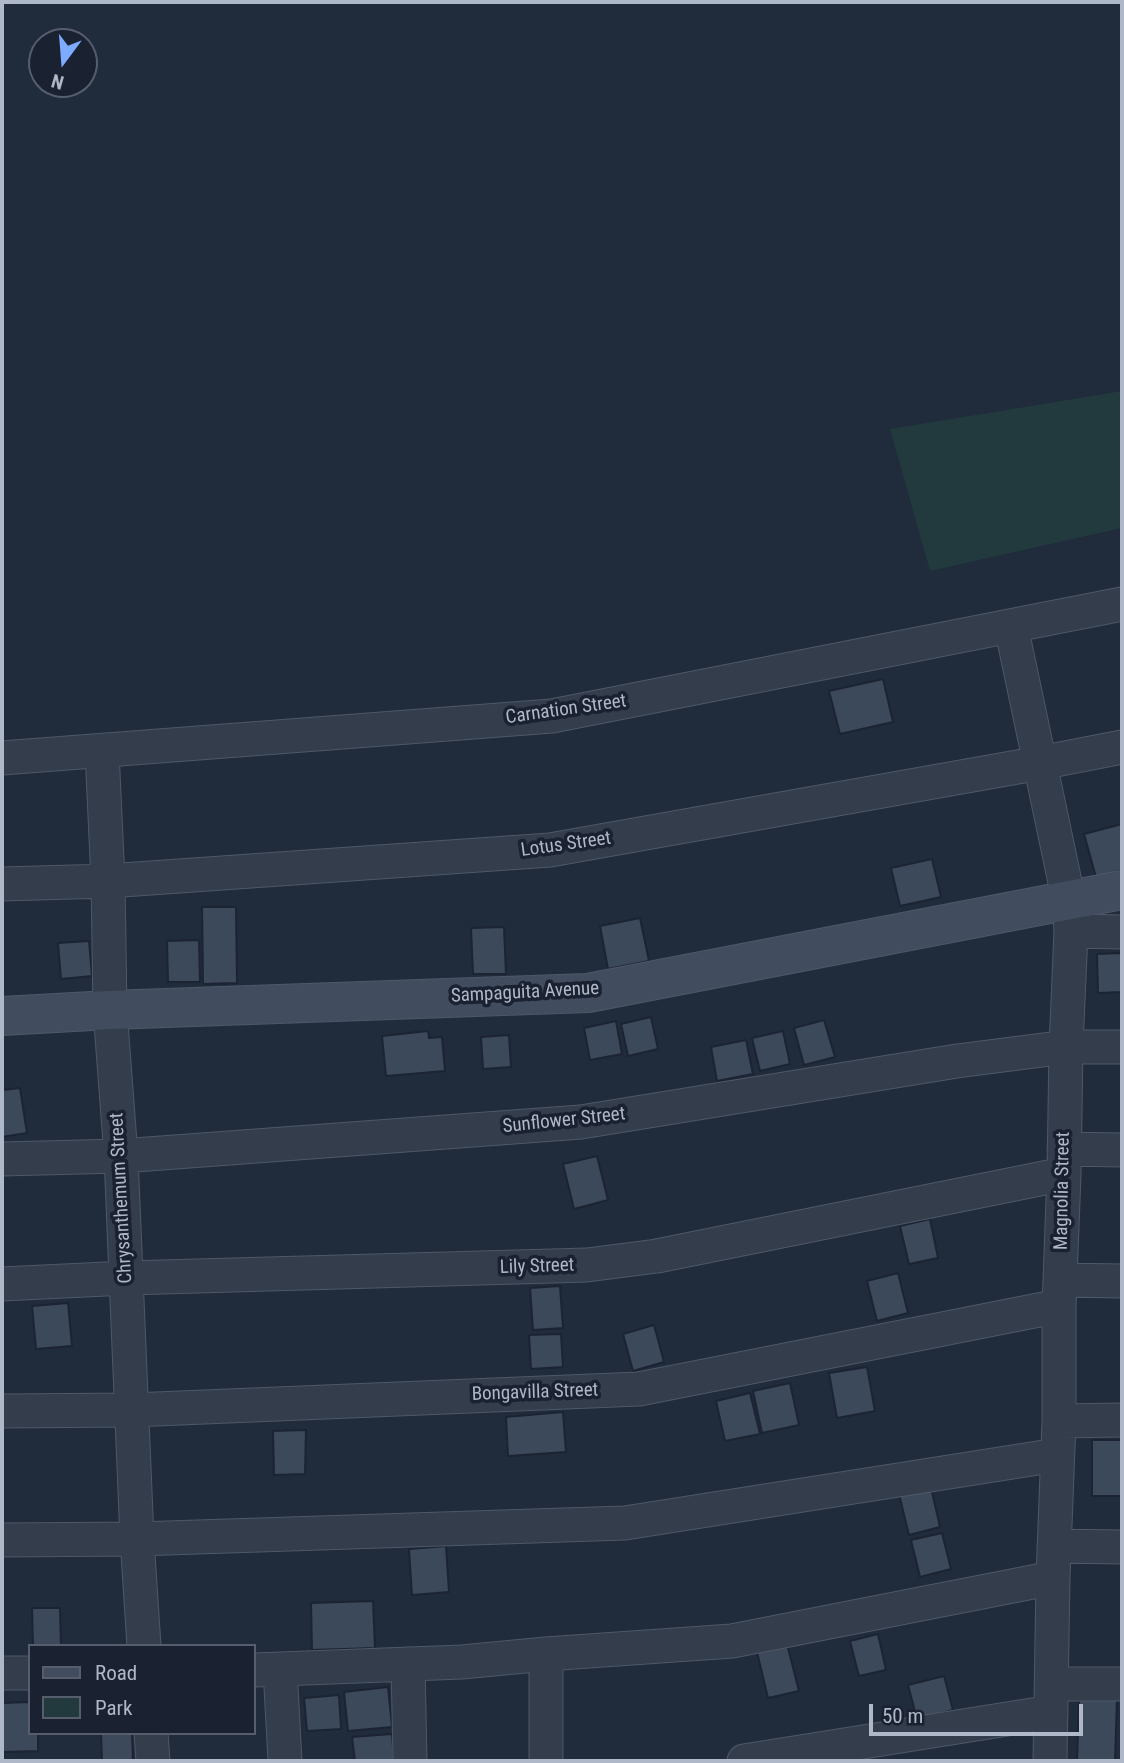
<!DOCTYPE html>
<html>
<head>
<meta charset="utf-8">
<style>
  body { margin:0 }
  #map { position:relative; width:1124px; height:1763px; overflow:hidden; background:#202b3c; font-family:"Roboto Condensed",sans-serif }
  canvas { display:block }
  .frame { position:absolute; inset:0; border:4px solid #afb8c8; pointer-events:none }
  .legend { position:absolute; left:28px; top:1644px; width:228px; height:91px; box-sizing:border-box; background:#1a2231; border:2px solid #565e6d; margin:0; padding:9px 12px; list-style:none; font-size:21px; color:#afb8c8 }
  .legend li { display:flex; align-items:center; gap:14px; height:35px }
  .legend b { width:35px; border:2px solid #565e6d }
  .north { position:absolute; left:28px; top:28px; width:70px; height:70px; box-sizing:border-box; background:#1a2231; border:2px solid #565e6d; border-radius:50%; rotate:196deg; font-size:19px; font-weight:700; line-height:28px; text-align:center; color:#afb8c8 }
  .north::after { content:''; display:block; margin:auto; width:24px; height:32px; background:#7dabff; clip-path:polygon(50% 0,100% 100%,50% 72%,0 100%) }
  .scale { position:absolute; left:869px; top:1704px; width:214px; height:32px; box-sizing:border-box; border:4px solid #afb8c8; border-top:0; padding-left:9px; font-size:21px; line-height:24px; white-space:nowrap; color:#afb8c8; -webkit-text-stroke:5px #1a2231; paint-order:stroke }
</style>
</head>
<body>
<div id="map">
<canvas width="1124" height="1763"></canvas>
<div class="frame"></div>
<ul class="legend">
<li><b style="height:9px;background:#424c5f"></b>Road</li>
<li><b style="height:19px;background:#22393d"></b>Park</li>
</ul>
<div class="north">N</div>
<div class="scale">50 m</div>
</div>
<script>
const context = document.querySelector('canvas').getContext('2d');
context.lineJoin = 'round';
function paint(path, color) {
  context.fillStyle = color;
  context.fill(path, 'evenodd');
}
function toPath(rows) {
  const path = new Path2D();
  for (const r of rows) {
    path.moveTo(r[0], r[1]);
    for (let i = 2; i < r.length; i += 2) path.lineTo(r[i], r[i + 1]);
  }
  return path;
}
function stroke(path, color, width, dash) {
  context.strokeStyle = color;
  context.lineWidth = width;
  context.lineCap = dash ? 'butt' : 'round';
  context.setLineDash(dash || []);
  context.stroke(path);
}
function write(font, color, halo, rows, align = 'center') {
  context.font = font + ' "Roboto Condensed",sans-serif';
  context.lineWidth = 7;
  context.setLineDash([]);
  context.textBaseline = 'middle';
  context.strokeStyle = halo;
  context.fillStyle = color;
  for (const [text, x, y, turn = 0] of rows) {
    context.save();
    context.translate(x, y);
    context.rotate((+turn || 0) * Math.PI / 180);
    context.textAlign = isNaN(turn) ? turn : align;
    if (halo) context.strokeText(text, 0, 0);
    context.fillText(text, 0, 0);
    context.restore();
  }
}
const green = toPath([
  [1122,391,1122,528,930,571,890,429]
]);
const building = toPath([
  [883,679,893,722,840,734,829,691,883,679],
  [1122,824,1122,870,1096,877,1084,834,1122,824],
  [932,859,941,897,900,906,891,868,932,859],
  [202,907,236,907,237,983,203,984,202,907],
  [640,918,649,961,608,969,600,926,640,918],
  [504,927,506,974,473,974,471,928,504,927],
  [199,940,200,982,168,982,167,941,199,940],
  [89,941,92,976,61,979,58,943,89,941],
  [1122,953,1122,992,1098,993,1097,954,1122,953],
  [651,1017,658,1049,628,1056,621,1024,651,1017],
  [824,1020,835,1057,804,1065,794,1028,824,1020],
  [616,1021,622,1054,590,1060,584,1028,616,1021],
  [428,1031,429,1038,442,1037,445,1071,386,1076,382,1036,428,1031],
  [783,1031,790,1064,760,1071,752,1038,783,1031],
  [509,1035,511,1067,483,1069,481,1037,509,1035],
  [746,1040,753,1074,717,1081,711,1047,746,1040],
  [20,1088,27,1133,2,1137,2,1090,20,1088],
  [597,1156,608,1200,574,1209,563,1164,597,1156],
  [930,1219,938,1258,909,1264,900,1226,930,1219],
  [898,1273,908,1313,877,1321,867,1281,898,1273],
  [560,1286,563,1328,533,1330,530,1288,560,1286],
  [68,1303,72,1346,36,1349,32,1306,68,1303],
  [654,1325,664,1362,633,1371,623,1334,654,1325],
  [561,1334,563,1367,531,1369,529,1335,561,1334],
  [867,1367,875,1411,837,1418,829,1373,867,1367],
  [790,1383,799,1425,762,1433,753,1391,790,1383],
  [750,1393,760,1434,725,1441,716,1401,750,1393],
  [563,1412,566,1452,508,1456,506,1417,563,1412],
  [306,1430,305,1474,274,1475,273,1431,306,1430],
  [1092,1440,1122,1440,1122,1496,1092,1496,1092,1440],
  [930,1483,940,1527,909,1535,898,1490,930,1483],
  [942,1533,951,1569,920,1577,911,1540,942,1533],
  [446,1546,449,1592,412,1595,409,1549,446,1546],
  [373,1601,375,1648,312,1650,311,1603,373,1601],
  [32,1608,60,1608,61,1646,33,1646,32,1608],
  [878,1634,886,1670,859,1676,850,1641,878,1634],
  [787,1644,799,1691,768,1698,757,1652,787,1644],
  [944,1676,953,1710,917,1719,908,1685,944,1676],
  [388,1687,392,1727,348,1731,344,1692,388,1687],
  [339,1695,341,1729,307,1731,304,1698,339,1695],
  [1079,1697,1117,1698,1115,1761,1077,1761,1079,1697],
  [30,1702,30,1733,38,1733,38,1751,2,1752,2,1703,30,1702],
  [101,1733,132,1733,133,1761,102,1761,101,1733],
  [392,1734,394,1761,355,1761,352,1737,392,1734]
]);
const minor = toPath([
  [1011,626,1069,901,1071,931,1066,1047,1064,1174,1059,1306,1059,1421,1053,1578,1050,1761],
  [102,751,108,881,110,1010,121,1156,137,1539,144,1646],
  [2,758,552,716,1122,604],
  [2,884,108,881,550,850,1040,763,1122,747],
  [1071,931,1122,932],
  [1064,1149,1122,1150],
  [2,1159,121,1156,581,1122,957,1061,1066,1047,1122,1047],
  [1061,1280,1122,1281],
  [2,1284,127,1278,587,1265,657,1256,1064,1174],
  [2,1411,132,1410,639,1389,1059,1306],
  [1059,1421,1122,1420],
  [2,1540,137,1539,625,1523,1057,1455],
  [1054,1546,1122,1547],
  [546,1654,546,1761],
  [408,1664,410,1761],
  [280,1669,285,1761],
  [254,1670,462,1662,546,1654,732,1641,1053,1578],
  [2,1673,30,1673],
  [1052,1684,1122,1684],
  [151,1733,153,1761],
  [744,1761,1051,1712]
]);
const secondary = toPath([
  [2,1016,110,1010,588,993,1122,890]
]);
const streetNames = [
  ["Carnation Street",566,710,-8],
  ["Lotus Street",566,845,-8],
  ["Sampaguita Avenue",525,993,-3],
  ["Sunflower Street",564,1121,-6],
  ["Magnolia Street",1063,1191,-89],
  ["Chrysanthemum Street",122,1198,-93],
  ["Lily Street",537,1267,-2],
  ["Bongavilla Street",535,1393,-2]
];
paint(green, '#22393d');
paint(building, '#3c495b');
stroke(building, '#1c2433', 2);
stroke(minor, '#4f5867', 35);
stroke(secondary, '#4f5867', 40);
stroke(minor, '#343d4c', 33);
stroke(secondary, '#424c5f', 38);
write('19px', '#afb8c8', '#1a2231', streetNames);
</script>
</body>
</html>
